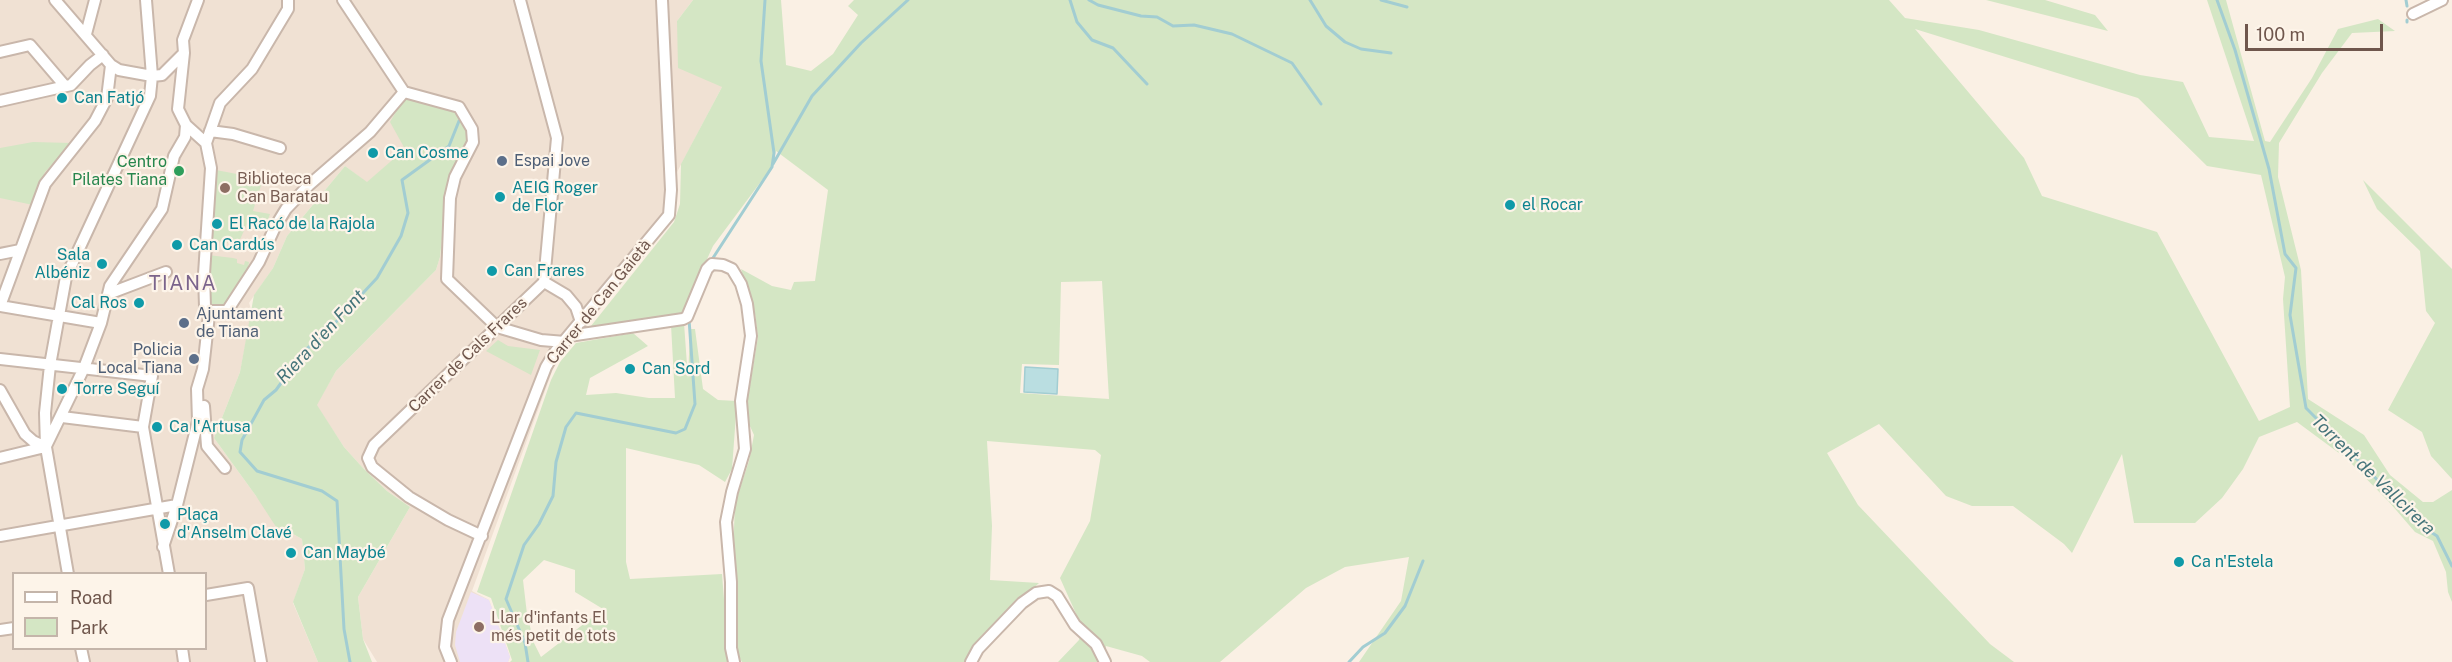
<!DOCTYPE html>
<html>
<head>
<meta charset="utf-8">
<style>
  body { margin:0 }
  #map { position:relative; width:2452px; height:662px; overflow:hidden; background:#faf0e4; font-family:"Public Sans",sans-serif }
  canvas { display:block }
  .legend { position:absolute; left:12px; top:572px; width:195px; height:78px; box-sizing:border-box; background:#fdf4e9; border:2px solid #c4b5aa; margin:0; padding:8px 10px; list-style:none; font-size:18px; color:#6f564c }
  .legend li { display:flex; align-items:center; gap:12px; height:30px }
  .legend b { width:30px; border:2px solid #c4b5aa }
  .scale { position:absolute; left:2245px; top:24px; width:138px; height:27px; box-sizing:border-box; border:3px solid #6f564c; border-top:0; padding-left:8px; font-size:18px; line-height:21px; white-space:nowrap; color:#6f564c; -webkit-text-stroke:4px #fdf4e9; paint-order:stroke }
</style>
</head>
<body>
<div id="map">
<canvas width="2452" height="662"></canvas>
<ul class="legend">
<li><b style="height:8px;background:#fff"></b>Road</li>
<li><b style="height:16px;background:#d4e6c4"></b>Park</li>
</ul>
<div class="scale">100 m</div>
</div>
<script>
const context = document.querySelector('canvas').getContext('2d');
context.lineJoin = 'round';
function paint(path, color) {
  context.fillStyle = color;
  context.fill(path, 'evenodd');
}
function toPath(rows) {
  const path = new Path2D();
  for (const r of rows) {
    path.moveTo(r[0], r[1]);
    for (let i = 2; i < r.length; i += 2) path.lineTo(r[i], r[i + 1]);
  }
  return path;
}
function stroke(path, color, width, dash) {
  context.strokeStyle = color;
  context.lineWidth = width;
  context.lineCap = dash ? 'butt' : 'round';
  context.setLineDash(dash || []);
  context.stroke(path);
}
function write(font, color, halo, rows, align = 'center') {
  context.font = font + ' "Public Sans",sans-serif';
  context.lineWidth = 4.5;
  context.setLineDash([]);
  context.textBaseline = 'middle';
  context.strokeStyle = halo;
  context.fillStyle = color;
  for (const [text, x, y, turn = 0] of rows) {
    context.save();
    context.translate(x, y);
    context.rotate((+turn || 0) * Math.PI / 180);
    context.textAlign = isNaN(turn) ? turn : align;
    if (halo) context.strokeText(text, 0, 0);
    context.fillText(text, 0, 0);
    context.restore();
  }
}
const residential = toPath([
  [0,0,693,0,677,21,722,87,676,174,672,212,669,221,557,358,472,591,489,600,510,657,508,662,377,662,363,639,358,597,410,507,387,491,363,468,344,447,316,405,336,371,436,270,440,257,449,176,459,162,406,149,367,183,345,166,287,236,273,268,249,303,252,312,240,372,214,438,256,496,293,534,302,539,305,569,293,603,318,662,0,662],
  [14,574,206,574,206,648,14,648]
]);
const education = toPath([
  [471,592,489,600,510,657,508,662,460,662,455,645,456,632]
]);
const green = toPath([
  [693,0,781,0,786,65,811,71,833,54,858,15,848,6,854,0,1889,0,1905,18,1979,30,2140,75,2183,82,2209,137,2254,141,2207,0,2226,0,2265,141,2270,142,2312,78,2338,29,2378,19,2395,31,2352,33,2322,73,2279,143,2278,177,2301,270,2308,399,2364,435,2390,475,2423,502,2433,502,2452,490,2452,602,2448,592,2446,572,2433,541,2415,532,2390,503,2347,459,2297,422,2259,437,2243,469,2222,498,2195,523,2134,523,2122,454,2072,553,2064,544,2013,506,1972,506,1946,496,1879,424,1827,453,1858,505,1990,644,2014,662,1359,662,1401,601,1409,557,1345,567,1306,588,1220,662,1150,662,1142,656,1106,646,1104,662,1058,662,1079,640,1082,627,1060,578,1090,521,1101,455,1095,450,987,441,992,526,990,580,1039,583,982,635,966,662,742,662,737,653,733,554,735,503,749,461,754,435,745,415,758,337,755,314,741,269,772,286,791,290,794,282,815,281,828,190,776,151,771,168,713,246,687,303,683,316,587,331,674,222,680,204,681,164,722,87,678,68,677,21],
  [1915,29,2138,98,2207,166,2261,175,2285,277,2283,299,2290,407,2259,421,2157,232,2042,196,2024,158],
  [1102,281,1109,399,1020,393,1022,364,1059,365,1061,282],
  [1986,0,2045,0,2095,15,2108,31],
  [404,98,451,108,466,127,469,140,459,162,449,176,440,257,436,270,336,371,317,405,344,447,363,468,387,491,410,507,358,597,363,639,372,662,318,662,293,602,305,569,302,539,293,534,280,533,256,496,214,438,240,372,254,295,273,268,287,236,345,166,367,182,405,149,390,122],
  [33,142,72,143,45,172,33,205,0,198,0,148],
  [216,170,263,179,253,211,270,214,264,231,247,224,238,244,209,240],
  [2363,180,2452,269,2452,479,2431,456,2422,432,2388,410,2435,323,2426,311,2420,251,2377,209],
  [208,255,233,258,237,259,237,263,244,265,245,261,249,262,248,268,252,270,227,308,209,308],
  [684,323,688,379,690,329,695,329,703,389,718,400,737,401,732,469,725,482,699,465,626,448,626,562,630,579,722,574,729,662,510,662,512,660,491,598,477,592,551,380,560,362,576,343,633,333,648,346,590,378,586,395,616,393,649,398,675,398,671,325],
  [544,560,575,570,575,592,603,609,541,657,534,643,527,614,523,580],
  [498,340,508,346,540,350,531,375,486,351]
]);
const water = toPath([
  [1025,367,1058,369,1057,394,1024,392,1025,367]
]);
const stream = toPath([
  [1070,0,1077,22,1092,40,1113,48,1147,84],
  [1089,0,1098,5,1141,16,1157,17,1173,26,1194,25,1232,34,1292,63,1321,104],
  [1310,0,1326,26,1345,42,1361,49,1391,53],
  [1381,0,1407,7],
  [2217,0,2235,50,2269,169,2285,254,2296,268,2290,315,2306,408,2426,529,2437,536,2452,566],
  [2406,0,2407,6],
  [2407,20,2407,22],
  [773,164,812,96,861,43,908,0],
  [711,261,772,167,774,153,761,61,765,0],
  [350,662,344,629,337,501,322,491,257,471,240,452,242,440,264,400,276,390,305,350,321,338,377,278,401,236,408,213,402,180,449,146,459,121],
  [528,662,525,643,506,599,524,545,539,524,553,496,556,462,566,427,576,413,676,433,685,429,695,404,689,319],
  [1349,662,1363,647,1385,633,1405,606,1423,561]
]);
const minor = toPath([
  [55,0,111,65,119,70,152,76,162,75,184,53],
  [343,0,404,92],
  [2413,14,2442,0],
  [86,34,95,0],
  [0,52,30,45,65,86],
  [404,92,459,107,472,129,473,142,455,177,450,198,447,279,497,327,541,340,565,342],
  [0,101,71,85,90,65,103,55],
  [210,131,233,134,280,148],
  [206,143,220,103,252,69,288,9,288,0],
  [0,254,20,250],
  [544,282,566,295,576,307,581,322],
  [108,294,166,272],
  [0,306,45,184,95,121,107,98,111,65],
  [0,306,101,323],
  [207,311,227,311,259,262,275,227,286,209,309,185,370,132,404,92],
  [569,336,683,319,687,317,707,269,712,264,723,265,732,269,741,284,747,304,751,336,741,401,745,449,732,492,726,522,731,582,731,648,734,662],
  [0,359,152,376,143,427,169,574],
  [0,390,25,434,33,441,46,447],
  [204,406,207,446,225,468],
  [62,417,143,427],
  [46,446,84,368,101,323,110,286,162,209,174,156,185,137,186,125],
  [0,458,45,447],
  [0,536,177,505],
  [482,536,448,520,409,497,372,467,368,458,374,445,544,282,557,138,520,0],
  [163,547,177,505,198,421,197,389,203,369,209,315,205,307,204,274,211,168,206,143,186,125,178,109,184,53,183,40,198,0],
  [68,574,46,447,45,413,50,365,66,277,150,96,152,76,146,0],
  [206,595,248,588,261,662],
  [0,630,14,628],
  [81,648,84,662],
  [182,648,184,662],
  [451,662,445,647,448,620,546,367,555,352,669,215,671,190,662,0],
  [971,662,978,649,1022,603,1036,593,1049,591,1057,596,1075,625,1096,644,1105,662]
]);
const markers = [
  [62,98,6,"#0f9aa8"],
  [373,153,6,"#0f9aa8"],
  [502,161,6,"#5c6f8a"],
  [179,171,6,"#2e9e5b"],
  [225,188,6,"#8d6e63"],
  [500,197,6,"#0f9aa8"],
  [1510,205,6,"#0f9aa8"],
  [217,224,6,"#0f9aa8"],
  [177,245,6,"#0f9aa8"],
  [102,264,6,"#0f9aa8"],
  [492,271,6,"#0f9aa8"],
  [139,303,6,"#0f9aa8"],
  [184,323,6,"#5c6f8a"],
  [194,359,6,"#5c6f8a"],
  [630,369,6,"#0f9aa8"],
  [62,389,6,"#0f9aa8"],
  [157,427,6,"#0f9aa8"],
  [165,524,6,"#0f9aa8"],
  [291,553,6,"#0f9aa8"],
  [2179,562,6,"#0f9aa8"],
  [479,627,6,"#8d6e63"]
];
const cultureNames = [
  ["Can Fatjó",74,98],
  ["Can Cosme",385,153],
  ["AEIG Roger",512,188],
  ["de Flor",512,206],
  ["el Rocar",1522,205],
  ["El Racó de la Rajola",229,224],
  ["Can Cardús",189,245],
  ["Sala",90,255,"right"],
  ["Albéniz",90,273,"right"],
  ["Can Frares",504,271],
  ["Cal Ros",127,303,"right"],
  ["Can Sord",642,369],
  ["Torre Seguí",74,389],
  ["Ca l'Artusa",169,427],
  ["Plaça",177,515],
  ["d'Anselm Clavé",177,533],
  ["Can Maybé",303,553],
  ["Ca n'Estela",2191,562]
];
const serviceNames = [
  ["Espai Jove",514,161],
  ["Ajuntament",196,314],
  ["de Tiana",196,332],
  ["Policia",182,350,"right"],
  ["Local Tiana",182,368,"right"]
];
const leisureNames = [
  ["Centro",167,162],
  ["Pilates Tiana",167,180]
];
const educationNames = [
  ["Biblioteca",237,179],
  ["Can Baratau",237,197],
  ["Llar d'infants El",491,618],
  ["més petit de tots",491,636]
];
const streetNames = [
  ["Carrer de Can Gaietà",599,302,-51],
  ["Carrer de Cals Frares",468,355,-44]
];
const waterNames = [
  ["Riera d'en Font",321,337,-47],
  ["Torrent de Vallcirera",2373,475,44]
];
const quarterNames = [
  ["TIANA",183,284]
];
paint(residential, '#f0e1d3');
paint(education, '#ede1f6');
paint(green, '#d4e6c4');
paint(water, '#badee1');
stroke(water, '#a2cdd2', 1.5);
stroke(stream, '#a2cdd2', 3);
stroke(minor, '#c9b7ab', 14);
stroke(minor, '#fff', 10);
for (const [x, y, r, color] of markers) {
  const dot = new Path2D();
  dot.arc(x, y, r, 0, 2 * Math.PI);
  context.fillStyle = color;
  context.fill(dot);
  stroke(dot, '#fdf4e9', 2);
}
write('16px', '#0d838f', '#fdf4e9', cultureNames, 'left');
write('16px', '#4e5e75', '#fdf4e9', serviceNames, 'left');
write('16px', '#27864d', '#fdf4e9', leisureNames, 'right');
write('16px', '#785e54', '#fdf4e9', educationNames, 'left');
write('16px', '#6f564c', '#fdf4e9', streetNames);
write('italic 18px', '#45747a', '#fdf4e9', waterNames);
context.letterSpacing = '1.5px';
write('20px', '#7b648c', '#fdf4e9', quarterNames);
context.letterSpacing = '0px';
</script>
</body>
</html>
